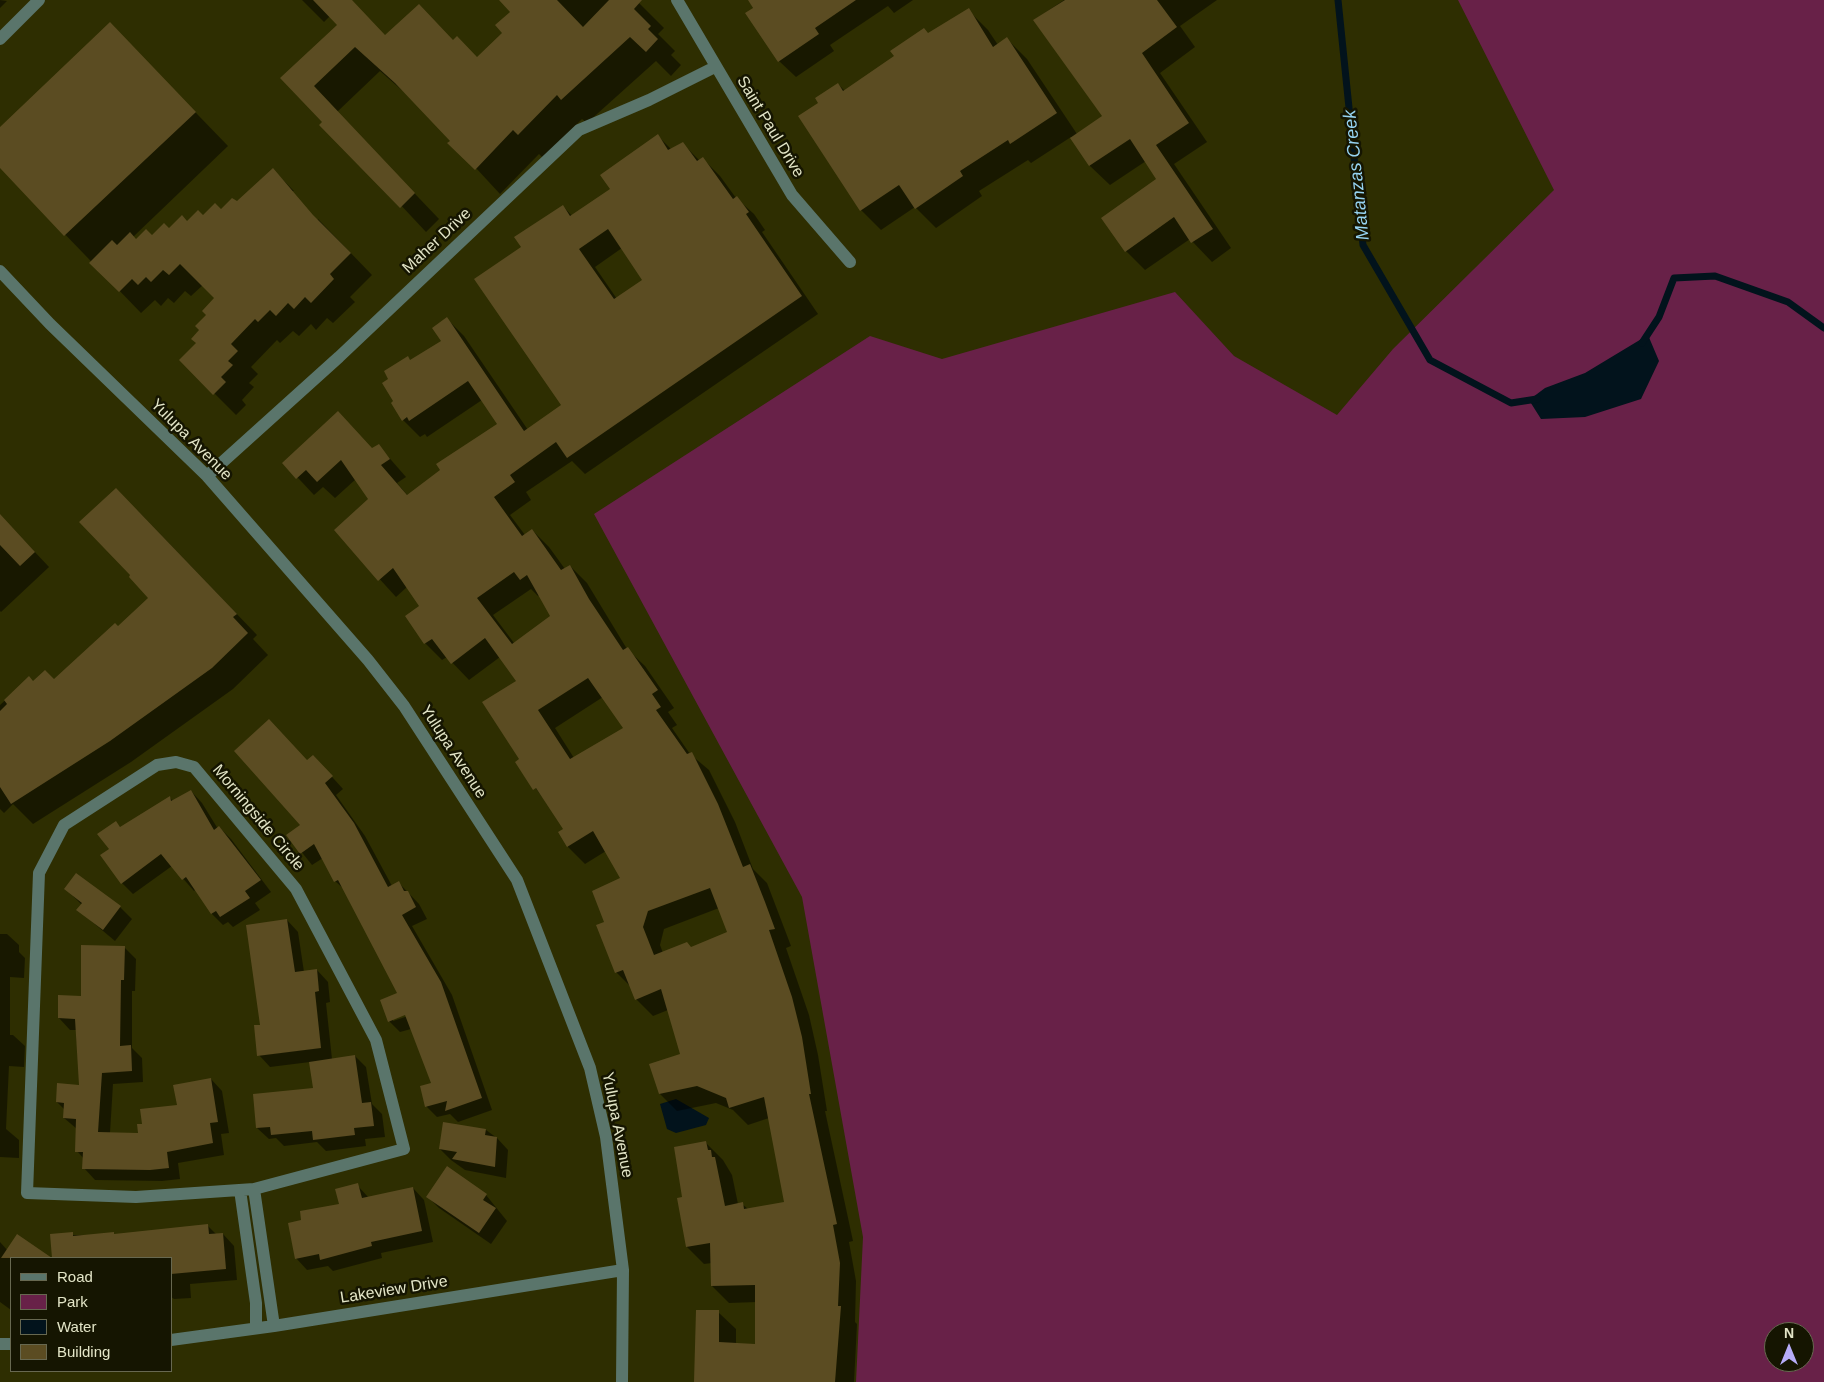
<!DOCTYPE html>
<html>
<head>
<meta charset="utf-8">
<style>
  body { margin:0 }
  #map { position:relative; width:1824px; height:1382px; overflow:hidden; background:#2e2e01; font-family:Helvetica,sans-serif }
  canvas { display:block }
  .legend { position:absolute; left:10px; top:1257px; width:162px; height:115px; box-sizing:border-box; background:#151501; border:1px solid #676850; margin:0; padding:6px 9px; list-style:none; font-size:15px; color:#e3e5c7 }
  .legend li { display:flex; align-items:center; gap:10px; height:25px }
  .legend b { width:25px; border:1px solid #676850 }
  .north { position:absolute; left:1764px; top:1322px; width:50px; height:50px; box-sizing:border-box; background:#151501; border:1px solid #676850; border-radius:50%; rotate:0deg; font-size:14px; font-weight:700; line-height:20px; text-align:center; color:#e3e5c7 }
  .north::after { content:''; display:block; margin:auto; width:18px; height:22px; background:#b6acf8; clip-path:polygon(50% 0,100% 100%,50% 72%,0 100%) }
</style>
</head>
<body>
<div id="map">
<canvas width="1824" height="1382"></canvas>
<ul class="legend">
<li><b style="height:6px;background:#5a756b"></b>Road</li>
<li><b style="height:14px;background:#682148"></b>Park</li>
<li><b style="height:14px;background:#02131c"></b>Water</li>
<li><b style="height:14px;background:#5b4c22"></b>Building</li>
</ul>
<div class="north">N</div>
</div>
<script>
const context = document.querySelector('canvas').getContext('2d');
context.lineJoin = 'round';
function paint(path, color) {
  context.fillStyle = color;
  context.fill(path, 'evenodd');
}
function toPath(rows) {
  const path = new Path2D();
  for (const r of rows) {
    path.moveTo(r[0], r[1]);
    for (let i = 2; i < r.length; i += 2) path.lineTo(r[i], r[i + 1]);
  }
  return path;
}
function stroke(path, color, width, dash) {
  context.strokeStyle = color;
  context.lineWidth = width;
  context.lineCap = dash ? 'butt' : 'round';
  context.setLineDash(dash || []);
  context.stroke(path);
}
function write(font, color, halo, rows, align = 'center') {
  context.font = font + ' Helvetica,sans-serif';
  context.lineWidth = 5;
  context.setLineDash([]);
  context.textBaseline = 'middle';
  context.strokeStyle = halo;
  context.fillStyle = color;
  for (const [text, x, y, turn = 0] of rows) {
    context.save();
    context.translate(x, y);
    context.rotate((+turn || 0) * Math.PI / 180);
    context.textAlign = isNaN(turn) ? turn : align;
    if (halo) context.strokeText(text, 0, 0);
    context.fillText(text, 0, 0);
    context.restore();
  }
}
const green = toPath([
  [1458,0,1824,0,1824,1382,856,1382,863,1237,802,897,594,514,870,336,942,359,1175,292,1234,356,1337,415,1393,349,1554,190],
  [1774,1332,1804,1332,1804,1362,1774,1362]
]);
const water = toPath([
  [1648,335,1659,361,1641,399,1585,417,1541,419,1529,400,1545,388,1585,373],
  [676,1099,709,1118,706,1125,676,1133,667,1129,660,1104]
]);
const shadow = toPath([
  [0,0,7,1,0,8],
  [302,0,351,0,385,36,454,41,478,58,504,33,512,12,501,0,640,0,638,2,664,28,658,34,675,51,671,55,681,65,671,76,656,61,587,123,582,119,543,158,539,154,500,194,413,100,380,71,337,112,439,219,426,232,282,78,339,25,330,16,324,22],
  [749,0,913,0,894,13,888,6,830,45,834,51,796,77,779,61],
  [1064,0,1217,0,1180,26,1195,47,1160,73,1207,142,1174,164,1231,248,1212,262,1190,239,1145,270,1126,251,1158,179,1146,161,1110,185,1090,166,1071,137,1031,163,1028,160,979,191,982,196,936,228,915,207,881,230,861,210,800,116,820,103,838,84,845,91,968,10,988,30,998,45,1007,39,1027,59,1077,134,1104,117,1034,20],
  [110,24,228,146,133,237,136,241,221,211,237,203,273,170,294,191,291,191,317,221,318,219,372,275,350,297,355,302,333,323,327,318,316,330,311,324,299,336,293,331,280,343,277,340,251,367,258,374,249,383,254,387,242,400,246,405,236,415,181,360,197,343,216,298,203,285,191,296,185,291,174,303,168,298,161,306,155,300,141,313,0,167,0,128],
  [658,136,671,149,682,143,700,161,703,159,720,176,736,198,754,214,765,230,762,232,818,314,585,474,572,461,526,492,531,500,510,515,525,535,532,530,549,547,565,569,570,566,587,583,627,649,645,666,674,708,668,712,677,725,672,728,690,754,709,770,735,822,753,869,767,883,791,946,786,948,809,1015,818,1055,827,1111,825,1111,853,1241,849,1242,856,1281,855,1322,857,1324,854,1382,695,1382,718,1312,736,1329,736,1344,757,1345,757,1302,729,1303,712,1286,712,1263,704,1264,687,1247,683,1198,706,1143,723,1160,732,1175,738,1204,742,1204,748,1209,786,1203,769,1118,748,1125,733,1110,716,1103,677,1111,660,1094,681,1055,668,1010,653,1016,636,999,632,988,616,972,606,923,622,879,606,851,585,864,568,847,565,829,517,762,520,760,517,681,500,657,469,680,447,657,442,660,425,643,421,607,407,587,396,597,335,530,370,499,356,479,335,498,323,487,314,495,284,463,373,449,378,445,406,477,397,483,408,496,499,425,482,400,427,437,425,434,420,437,403,420,411,361,442,341,447,319,464,336,528,430,562,405,523,247,563,206,572,216,612,190],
  [622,248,644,280,617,299,595,267],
  [531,589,538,596,540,595,552,616,514,643,493,615],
  [603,697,625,728,574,758,555,728],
  [719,908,729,933,691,948,663,953,660,945,664,929],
  [137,510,257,635,253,639,268,655,233,689,131,762,33,824,13,804,4,813,0,809,0,705,29,678,34,683,54,681,118,628,150,598],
  [0,515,49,567,1,612,0,611],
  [307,761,324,768,343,789,336,795,365,836,392,886,399,883,419,904,427,919,412,926,452,995,492,1110,458,1122,450,1114,437,1117,426,1106,432,1084,411,1029,400,1032,389,1021,399,994,345,890,335,881,323,858,312,865,288,835,302,825],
  [410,1012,411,1015,393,1021,393,1018],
  [191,791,202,803,218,829,219,827,231,839,271,892,255,903,260,910,233,927,228,922,223,925,212,914,196,889,194,891,172,866,133,894,122,883,110,850,115,822,121,828,170,798,173,801],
  [66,889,120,907,132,919,115,941,78,910,82,905],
  [287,920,298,932,304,972,317,970,328,982,330,1002,326,1003,332,1059,355,1056,366,1067,372,1104,382,1114,385,1137,365,1139,366,1146,326,1151,317,1142,284,1146,276,1138,269,1139,257,1128,314,1089,310,1062,270,1067,259,1055,261,1026],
  [0,934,7,934,19,945,19,952,25,958,24,978,10,977,10,1035,13,1035,25,1046,24,1067,9,1066,6,1129,19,1140,19,1158,0,1157],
  [125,948,136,959,135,991,132,991,132,1048,142,1058,143,1082,113,1084,110,1133,139,1134,143,1125,178,1106,211,1079,222,1091,229,1133,221,1134,224,1155,178,1163,180,1179,162,1181,95,1180,84,1168,84,1159,77,1151,77,1129,64,1118,64,1109,57,1102,80,1086,76,1030,70,1030,59,1018,82,997],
  [444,1123,486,1130,497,1138,508,1150,506,1178,465,1170,451,1160,440,1149],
  [357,1185,369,1198,413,1188,424,1200,433,1242,381,1253,382,1258,333,1271,328,1266,307,1270,296,1258,303,1221,340,1205],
  [486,1195,507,1221,491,1244,439,1208,428,1197],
  [208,1226,217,1235,223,1234,234,1246,237,1280,190,1284,191,1298,174,1299,171,1297,171,1258,53,1258,51,1235,115,1235],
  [0,1242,8,1251,41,1252,47,1258,11,1258,11,1310,0,1302]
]);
const stream = toPath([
  [1338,0,1363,245,1430,360,1511,403,1537,399],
  [1642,343,1659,317,1674,278,1715,276,1788,302,1824,328]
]);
const building = toPath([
  [313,0,352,0,385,35,419,4,453,40,457,36,477,57,502,33,495,25,510,12,499,0,557,0,583,27,609,0,642,0,634,9,651,26,648,29,658,39,646,52,630,37,561,100,557,95,518,135,513,130,475,170,447,143,450,141,395,83,355,47,314,86,415,193,400,208,319,125,322,122,280,78,337,25],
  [748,0,856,0,815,28,819,34,778,62,745,13,753,8],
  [1065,0,1157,0,1177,27,1142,53,1189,123,1156,145,1213,229,1191,243,1174,217,1125,252,1101,218,1156,179,1130,139,1089,166,1070,138,1102,116,1033,20],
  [969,8,993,47,1007,37,1057,113,1010,144,1008,140,960,171,963,176,915,209,899,185,860,211,798,116,818,103,815,98,838,83,843,91,894,56,890,51,924,28,928,33],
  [110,22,196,112,64,236,0,168,0,127],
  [658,134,668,150,683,142,697,161,703,157,733,199,737,196,749,212,746,214,802,296,567,458,556,442,510,475,515,482,494,497,522,536,532,529,561,570,570,565,589,599,623,650,628,647,658,690,652,694,661,707,656,710,687,754,692,752,718,804,743,867,750,864,765,902,775,929,769,930,792,997,802,1037,811,1094,809,1094,837,1224,833,1225,840,1263,838,1306,841,1306,835,1382,694,1382,696,1310,719,1310,719,1342,755,1344,755,1285,711,1286,710,1243,686,1247,677,1198,682,1197,674,1147,706,1141,708,1150,711,1150,712,1157,715,1157,725,1206,743,1202,744,1209,784,1202,764,1097,729,1108,726,1098,697,1086,659,1094,649,1064,680,1054,661,989,635,1000,623,970,615,973,596,925,604,922,592,891,620,878,593,831,567,847,558,832,563,829,536,788,533,790,515,762,519,759,482,702,516,681,485,638,451,664,432,639,424,644,405,616,419,606,393,568,378,581,334,530,368,499,341,460,317,482,306,470,296,479,282,463,338,411,372,448,379,444,390,459,381,465,407,495,440,470,436,464,497,424,468,381,409,421,407,417,402,421,391,403,393,401,382,383,388,379,384,371,408,356,410,360,441,341,432,328,447,317,524,431,561,405,474,279,521,247,514,237,563,205,570,216,610,189,600,175],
  [608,229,642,280,614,299,579,249],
  [514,572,520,580,527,575,550,616,512,644,477,598],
  [588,678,623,728,570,759,538,710],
  [710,888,727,932,691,947,687,942,654,955,643,927,648,911],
  [273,168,313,215,351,253,330,274,334,279,311,303,305,297,294,309,288,303,276,316,270,310,258,322,255,319,231,344,238,351,228,361,233,365,221,377,226,382,213,395,179,360,196,343,191,339,199,330,195,326,206,315,202,311,214,298,180,264,169,275,163,270,151,282,146,277,138,285,132,279,119,292,89,263,112,240,117,245,130,232,136,239,146,229,152,235,164,223,169,228,182,215,187,221,198,210,203,215,215,203,221,209,232,198,237,201],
  [116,488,237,614,233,617,248,633,212,668,110,741,11,804,0,787,0,711,7,704,4,700,29,676,33,681,45,670,54,679,115,623,118,626,148,598,129,577,130,575,79,522],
  [0,514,35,552,20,566,0,545],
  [269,719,307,760,313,755,333,776,325,783,354,823,388,887,399,881,404,891,408,891,416,907,402,915,441,982,482,1098,445,1111,447,1101,425,1107,420,1086,431,1083,405,1015,388,1022,380,1000,397,993,338,880,334,882,314,844,300,854,286,835,300,825,234,751],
  [191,790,214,830,219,826,261,880,245,891,250,898,220,917,216,911,211,914,186,877,182,880,161,854,121,884,100,855,109,849,97,834,116,821,120,827,170,796,171,801],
  [76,873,121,906,103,930,76,910,82,903,64,889],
  [287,919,295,972,317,969,319,991,315,992,321,1048,257,1056,254,1025,260,1025,246,925],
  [81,945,125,946,124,980,121,980,120,1046,131,1045,132,1071,102,1073,98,1132,138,1133,137,1124,142,1124,140,1109,177,1105,173,1085,211,1078,218,1122,210,1123,213,1143,167,1152,169,1168,150,1170,82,1169,83,1152,75,1152,76,1119,63,1118,64,1103,56,1102,57,1083,79,1085,75,1019,58,1018,58,995,81,996],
  [355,1055,362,1103,371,1102,374,1126,354,1128,355,1135,313,1140,312,1131,271,1135,270,1127,256,1128,253,1094,313,1088,309,1062],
  [443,1122,486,1129,485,1135,497,1137,495,1167,452,1159,457,1152,439,1149],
  [447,1166,487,1194,483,1200,496,1208,479,1233,426,1197],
  [358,1183,362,1198,413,1187,422,1231,371,1242,372,1246,320,1260,319,1254,295,1259,288,1223,301,1220,300,1211,339,1204,335,1189],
  [208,1224,209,1234,223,1233,226,1269,171,1274,171,1258,1,1258,17,1234,52,1258,50,1234,73,1232,73,1236,114,1232,114,1234]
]);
const minor = toPath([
  [677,0,792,195,850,262],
  [0,39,39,0],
  [0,271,50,324,207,476,368,660,404,706,517,880,590,1068,606,1137,623,1270,622,1382],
  [207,476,339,357,579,130,649,100,715,67],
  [176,762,194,767,296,889,376,1040,404,1149,254,1189,136,1197,27,1193,39,873,64,825,157,765,176,762],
  [254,1189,274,1326],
  [240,1190,256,1303,256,1328],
  [171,1340,274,1326,623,1270],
  [0,1344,11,1344]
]);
const streetNames = [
  ["Saint Paul Drive",770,127,59],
  ["Maher Drive",437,241,-43],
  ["Yulupa Avenue",191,440,45],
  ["Yulupa Avenue",453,752,57],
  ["Morningside Circle",258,818,50],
  ["Yulupa Avenue",617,1125,79],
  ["Lakeview Drive",394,1290,-9]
];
const waterNames = [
  ["Matanzas Creek",1357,175,-96]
];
paint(green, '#682148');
paint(water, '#02131c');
paint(shadow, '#0007');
stroke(stream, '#02131c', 7);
paint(building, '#5b4c22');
stroke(minor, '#5a756b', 12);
write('16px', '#e3e5c7', '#151501', streetNames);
write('italic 18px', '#96d3f1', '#151501', waterNames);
</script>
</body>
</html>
